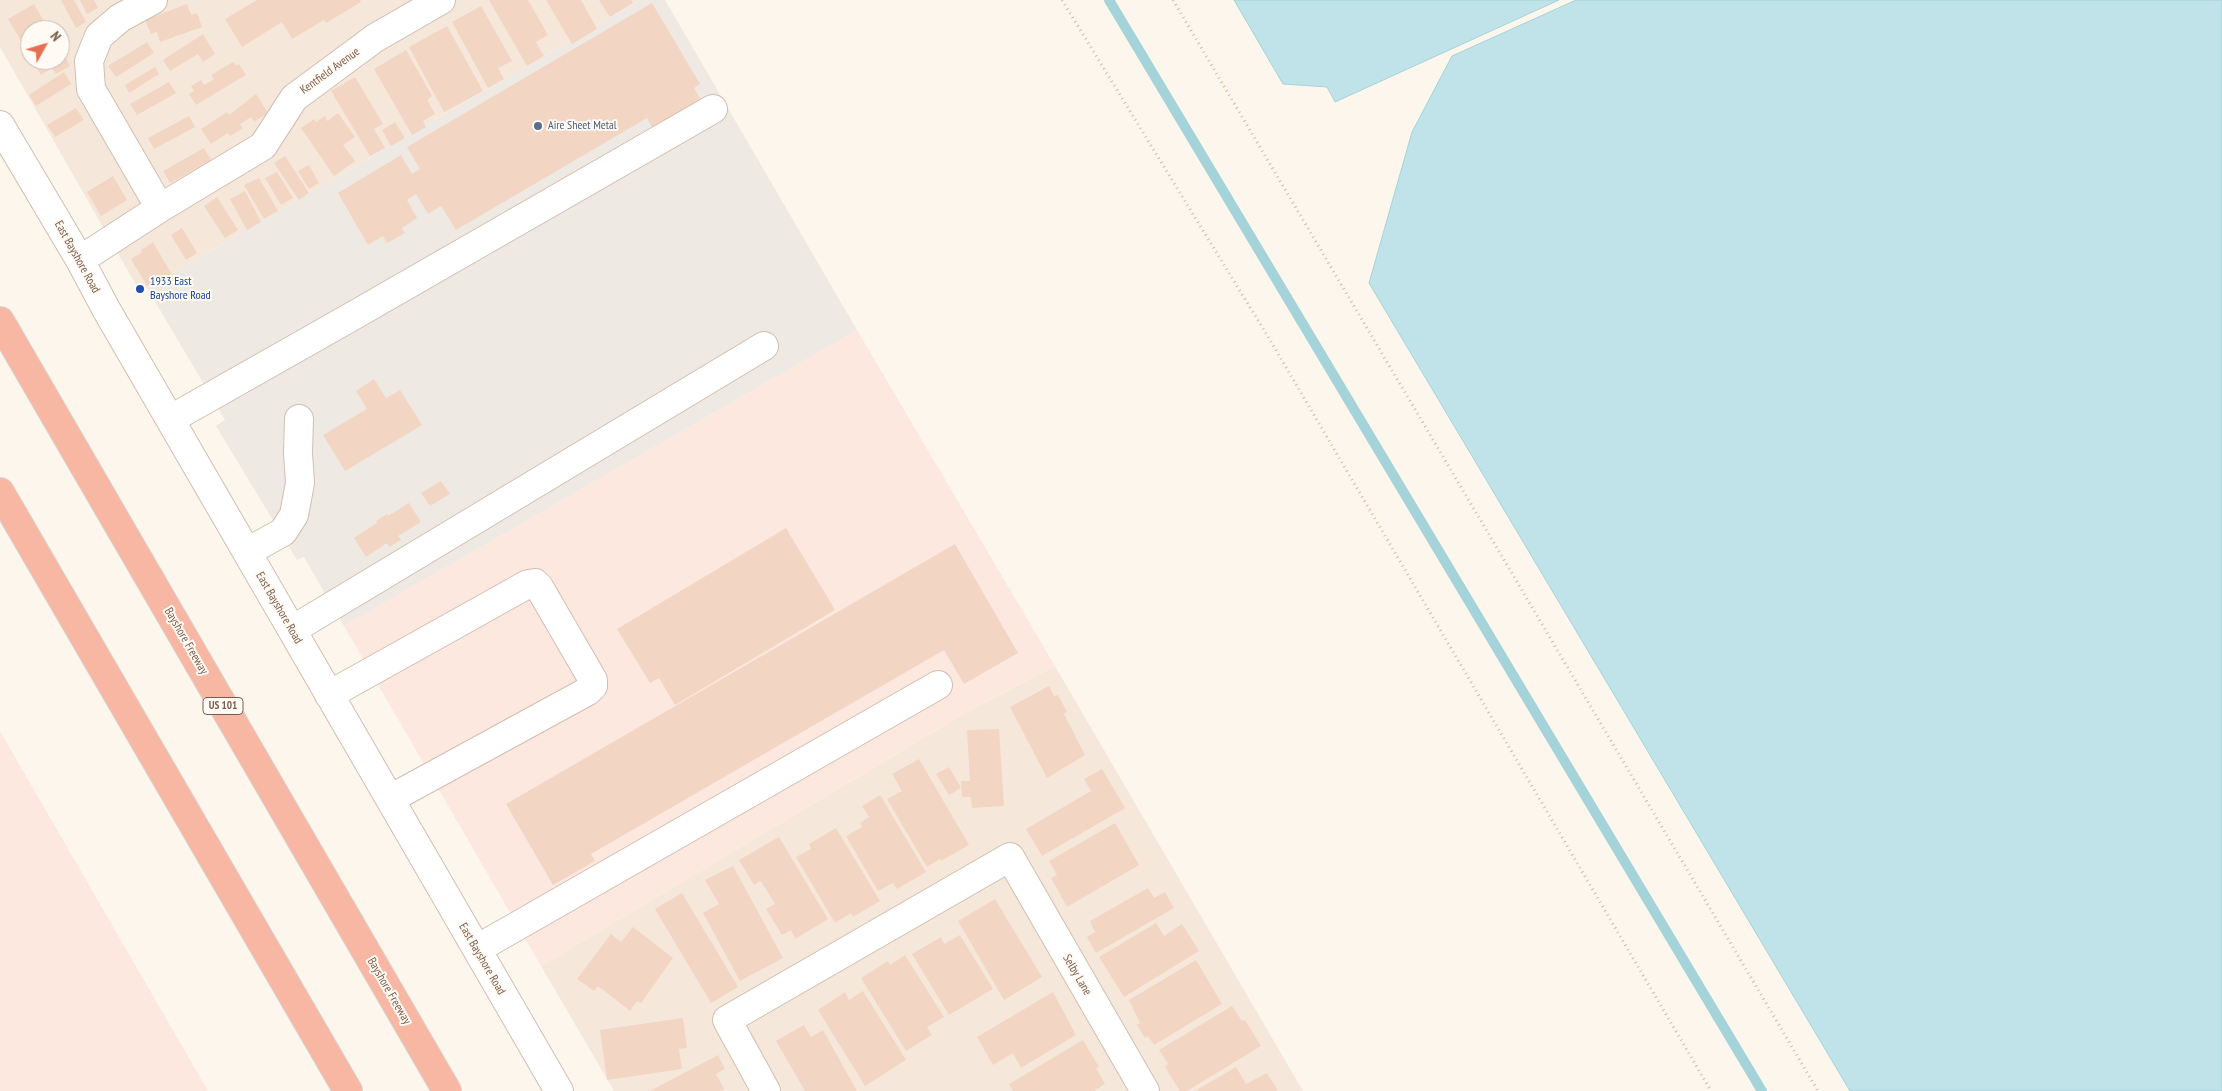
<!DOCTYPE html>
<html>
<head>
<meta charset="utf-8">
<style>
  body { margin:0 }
  #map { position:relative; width:2222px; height:1091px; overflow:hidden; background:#fdf6ec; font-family:"PT Sans Narrow",sans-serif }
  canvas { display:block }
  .north { position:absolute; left:20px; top:20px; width:50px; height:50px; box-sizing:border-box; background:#fffaf3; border:1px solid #cabbb1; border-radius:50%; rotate:51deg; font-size:14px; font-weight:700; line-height:20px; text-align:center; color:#7a5c4d }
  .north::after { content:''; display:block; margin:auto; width:18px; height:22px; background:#e76f51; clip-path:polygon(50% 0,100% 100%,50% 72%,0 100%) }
</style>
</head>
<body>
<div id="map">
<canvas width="2222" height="1091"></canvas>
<div class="north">N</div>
</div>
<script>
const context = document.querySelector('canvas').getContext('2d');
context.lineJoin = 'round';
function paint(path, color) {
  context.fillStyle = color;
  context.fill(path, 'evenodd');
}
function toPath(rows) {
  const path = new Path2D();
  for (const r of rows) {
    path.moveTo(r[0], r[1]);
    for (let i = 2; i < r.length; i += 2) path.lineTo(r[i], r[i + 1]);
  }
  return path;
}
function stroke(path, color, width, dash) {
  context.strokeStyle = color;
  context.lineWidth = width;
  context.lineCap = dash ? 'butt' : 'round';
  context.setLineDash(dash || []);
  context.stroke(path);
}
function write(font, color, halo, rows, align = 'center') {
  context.font = font + ' "PT Sans Narrow",sans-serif';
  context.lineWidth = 4;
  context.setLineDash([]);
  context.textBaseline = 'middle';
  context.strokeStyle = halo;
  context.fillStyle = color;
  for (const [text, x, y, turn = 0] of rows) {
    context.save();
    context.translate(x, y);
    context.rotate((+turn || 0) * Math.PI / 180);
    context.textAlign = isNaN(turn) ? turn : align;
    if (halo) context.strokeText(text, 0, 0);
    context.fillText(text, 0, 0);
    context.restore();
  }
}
const residential = toPath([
  [0,0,640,0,140,292,0,47],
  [30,30,60,30,60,60,30,60],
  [1055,666,1303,1091,614,1091,541,966,967,712]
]);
const commercial = toPath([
  [857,330,1055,666,967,712,541,966,344,626],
  [0,731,208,1091,0,1091]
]);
const industrial = toPath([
  [640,0,665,0,857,330,344,626,304,557,297,560,216,426,225,420,147,288]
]);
const water = toPath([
  [1234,0,1559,0,1335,102,1327,87,1283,84,1234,0],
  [1576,0,2222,0,2222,1091,1850,1091,1369,283,1412,132,1452,56,1576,0]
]);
const stream = toPath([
  [1109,0,1762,1091]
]);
const building = toPath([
  [61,0,74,0,86,22,76,28],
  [80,0,94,0,98,8,87,14],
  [257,0,360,0,361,2,326,23,324,20,292,39,282,22,242,47,225,19],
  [489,0,528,0,548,35,536,42,544,56,527,66],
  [546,0,581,0,597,29,572,44],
  [599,0,631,0,633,3,610,17],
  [652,3,700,84,694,88,704,105,656,134,647,118,456,230,441,206,428,214,416,194,407,200,417,218,402,228,405,233,387,243,383,236,368,245,338,193,401,155,412,174,420,169,407,147],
  [34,4,49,30,30,30,30,56,8,19],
  [187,4,191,15,197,13,202,27,160,42,157,32,151,34,145,20],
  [481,6,512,61,498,68,504,79,488,88,452,22],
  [447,26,483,91,444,112,409,47],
  [203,34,215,54,203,62,198,54,170,71,163,60],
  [147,42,154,53,116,77,108,66],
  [60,48,70,66,56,74,52,68,41,75,32,60,60,60],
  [406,50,432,96,427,100,435,114,423,121,426,127,412,135,374,69],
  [233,62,236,66,239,64,246,75,196,105,189,94,194,91,191,86,201,80,204,85,214,79,211,75],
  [155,67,159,74,129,93,125,85],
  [64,72,71,84,36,106,29,95],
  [355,77,383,124,374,129,385,148,370,156,331,91],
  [169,82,176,93,137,115,130,104],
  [256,94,268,113,254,122,251,117,240,124,243,128,230,136,228,133,211,144,201,129,227,112,229,115],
  [76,108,84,120,55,137,47,125],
  [338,113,355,137,343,145,355,161,334,176,301,128,314,119,316,122,325,116,327,121],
  [189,116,195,127,154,149,148,138],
  [395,122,405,138,391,146,382,130],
  [204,148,211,160,170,183,163,171],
  [285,156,309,193,299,200,274,163],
  [309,165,319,183,309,189,298,171],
  [277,172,293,198,281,205,265,178],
  [113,176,127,200,101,216,87,192],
  [259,178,278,211,264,219,244,185],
  [245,191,261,222,247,230,230,199],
  [217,197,238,230,225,238,204,206],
  [182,228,197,253,186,260,171,235],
  [153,242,172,275,157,284,156,281,147,286,131,259,142,252,141,250],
  [374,379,386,398,400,390,422,425,345,471,323,435,367,409,356,391],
  [441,481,450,494,430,506,421,493],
  [409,503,421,522,398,536,401,540,389,547,387,543,366,557,354,538,377,523,376,521,387,514,388,516],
  [786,528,835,610,675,705,659,678,650,683,617,629],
  [955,544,1018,653,964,684,944,650,591,854,595,861,553,885,506,804],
  [1049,686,1054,696,1058,695,1067,712,1064,714,1085,755,1047,778,1010,707],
  [999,729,1004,806,972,808,971,797,962,797,961,781,970,781,967,730],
  [919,759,969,845,941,861,940,859,927,867,887,799,902,791,892,774],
  [949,767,961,788,949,795,936,774],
  [1102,769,1125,808,1042,856,1026,829,1091,791,1084,779],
  [880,795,926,872,897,889,893,883,878,891,846,836,862,827,860,823,869,817,862,806],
  [1115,823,1139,865,1067,907,1051,878,1057,875,1049,861],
  [836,828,880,901,853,917,851,913,835,923,796,857,811,849,809,844],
  [779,837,828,919,795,939,791,930,782,935,766,909,775,904,761,881,754,885,739,860],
  [733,866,783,958,740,981,703,913,719,904,705,880],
  [1148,888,1154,898,1165,892,1174,908,1096,953,1087,937,1095,932,1090,921],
  [682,893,738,987,711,1003,655,909],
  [995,899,1042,977,1004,1000,958,921],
  [1156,923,1164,936,1182,924,1199,951,1124,997,1099,957],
  [633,927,673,958,641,1003,637,1001,630,1011,598,986,594,991,577,979,611,934,621,942],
  [960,935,993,989,949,1015,912,954,941,937,944,944],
  [905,955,944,1017,927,1027,932,1035,906,1051,861,978,888,961,890,965],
  [1196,960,1222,1004,1154,1045,1148,1036,1145,1038,1137,1025,1140,1023,1129,1000],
  [863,991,906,1060,865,1086,818,1010,845,992,849,1000],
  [1053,992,1076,1035,1021,1068,1013,1053,993,1065,977,1037],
  [1232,1006,1242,1021,1245,1020,1261,1046,1187,1091,1180,1091,1165,1067,1168,1064,1159,1050],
  [683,1018,687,1048,679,1049,682,1069,607,1080,600,1030],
  [804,1025,811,1037,823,1030,857,1091,805,1091,776,1041],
  [1083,1040,1099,1067,1096,1068,1105,1084,1094,1091,1013,1091,1009,1084],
  [718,1055,725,1069,716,1074,724,1089,721,1091,650,1091],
  [1236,1067,1246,1084,1267,1073,1278,1091,1195,1091]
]);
const path = toPath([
  [1062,0,1270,340,1711,1091],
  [1173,0,1818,1091]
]);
const minor = toPath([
  [153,0,120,18,99,36,89,61,91,89,160,208],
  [0,125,80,260,106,309,559,1091],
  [80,260,160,208,263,146,294,98,375,38,441,0],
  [171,419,351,317,713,109],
  [247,552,283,532,294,515,300,483,298,453,299,419],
  [292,630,764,346],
  [329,695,528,584,535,583,539,587,593,680,593,686,588,691,390,799],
  [477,949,938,685],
  [766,1091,727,1020,1010,857,1145,1091]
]);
const highway = toPath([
  [0,321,447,1091],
  [0,492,348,1091]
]);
const markers = [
  [538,126,5,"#5c6f8a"],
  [140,289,5,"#1a4fb4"]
];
const shields = [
  [223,706,40]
];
const shieldNames = [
  ["US 101",223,706]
];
const streetNames = [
  ["Kentfield Avenue",330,71,-36],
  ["East Bayshore Road",77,257,61],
  ["East Bayshore Road",279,608,60],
  ["Bayshore Freeway",186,641,60],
  ["East Bayshore Road",482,959,60],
  ["Selby Lane",1077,975,60],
  ["Bayshore Freeway",389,991,60]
];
const serviceNames = [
  ["Aire Sheet Metal",548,126]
];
const transitNames = [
  ["1933 East",150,282],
  ["Bayshore Road",150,296]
];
paint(residential, '#f5e8da');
paint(commercial, '#fde8e0');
paint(industrial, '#efe9e4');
paint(water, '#bfe3e8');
stroke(water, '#a5d3da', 1);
stroke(stream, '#a5d3da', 10);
paint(building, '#f3d5c3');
stroke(minor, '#d1beb0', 30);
stroke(highway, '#dad1cd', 30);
stroke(path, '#d9b8a5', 3, [1, 4]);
stroke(minor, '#fff', 28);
stroke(highway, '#f7b7a3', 28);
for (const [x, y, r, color] of markers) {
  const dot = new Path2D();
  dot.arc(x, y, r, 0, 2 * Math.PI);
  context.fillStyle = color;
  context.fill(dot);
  stroke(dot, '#fffaf3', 2);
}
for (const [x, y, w] of shields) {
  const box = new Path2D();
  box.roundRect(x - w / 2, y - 8.5, w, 17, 4);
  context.fillStyle = '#fffaf3';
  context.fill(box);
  stroke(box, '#7a5c4d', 1);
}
write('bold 11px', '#7a5c4d', null, shieldNames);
write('12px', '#7a5c4d', '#fffaf3', streetNames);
write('12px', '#4e5e75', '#fffaf3', serviceNames, 'left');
write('12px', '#164399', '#fffaf3', transitNames, 'left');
</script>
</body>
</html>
